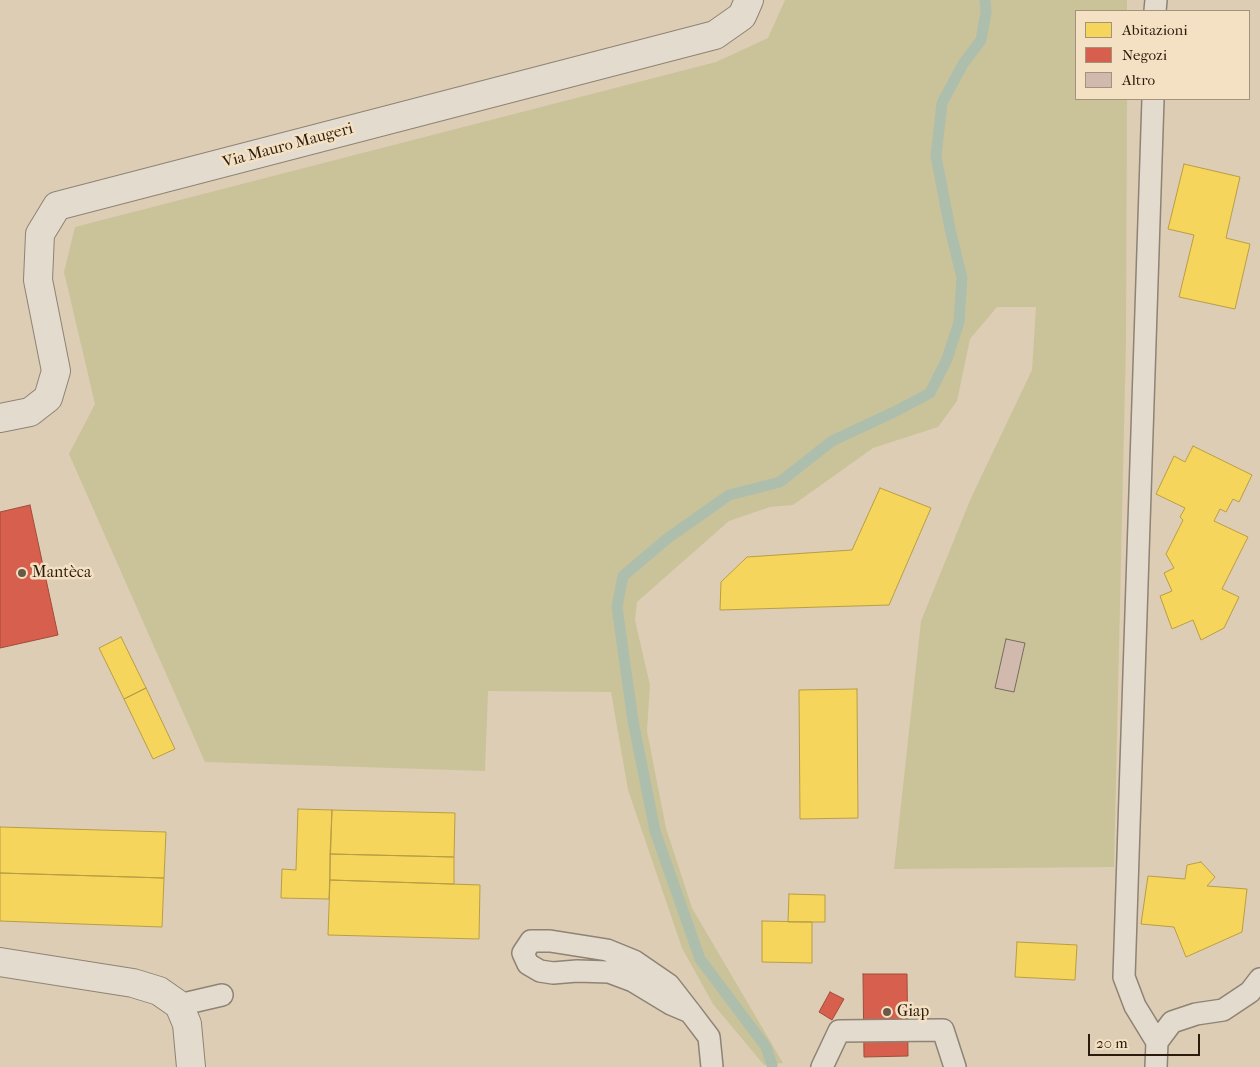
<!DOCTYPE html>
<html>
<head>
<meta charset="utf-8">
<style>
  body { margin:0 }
  #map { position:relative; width:1260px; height:1067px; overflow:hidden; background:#ddcdb4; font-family:"IM FELL French Canon",serif }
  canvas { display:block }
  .legend { position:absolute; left:1075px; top:10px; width:175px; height:90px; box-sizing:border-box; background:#f4e1c3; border:1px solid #a4927a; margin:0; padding:6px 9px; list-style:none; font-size:15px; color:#2b1b0d }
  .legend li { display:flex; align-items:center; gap:10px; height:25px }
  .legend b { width:25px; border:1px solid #a4927a }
  .scale { position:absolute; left:1088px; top:1034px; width:112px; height:22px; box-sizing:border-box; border:2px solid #2b1b0d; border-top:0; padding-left:6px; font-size:15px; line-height:18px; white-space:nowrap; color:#2b1b0d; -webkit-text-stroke:4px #f4e1c3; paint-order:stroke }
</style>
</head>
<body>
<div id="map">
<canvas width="1260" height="1067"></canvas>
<ul class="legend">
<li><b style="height:14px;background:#f6d55c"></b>Abitazioni</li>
<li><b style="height:14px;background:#d6604d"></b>Negozi</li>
<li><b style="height:14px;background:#d1baad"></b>Altro</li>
</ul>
<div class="scale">20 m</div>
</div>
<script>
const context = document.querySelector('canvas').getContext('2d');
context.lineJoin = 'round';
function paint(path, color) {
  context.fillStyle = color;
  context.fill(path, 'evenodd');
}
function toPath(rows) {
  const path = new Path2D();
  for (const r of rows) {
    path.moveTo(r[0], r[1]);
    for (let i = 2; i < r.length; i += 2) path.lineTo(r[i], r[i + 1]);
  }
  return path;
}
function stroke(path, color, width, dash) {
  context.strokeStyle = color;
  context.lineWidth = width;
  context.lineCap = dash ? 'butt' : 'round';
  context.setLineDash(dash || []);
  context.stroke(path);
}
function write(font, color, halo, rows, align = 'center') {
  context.font = font + ' "IM FELL French Canon",serif';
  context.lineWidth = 5;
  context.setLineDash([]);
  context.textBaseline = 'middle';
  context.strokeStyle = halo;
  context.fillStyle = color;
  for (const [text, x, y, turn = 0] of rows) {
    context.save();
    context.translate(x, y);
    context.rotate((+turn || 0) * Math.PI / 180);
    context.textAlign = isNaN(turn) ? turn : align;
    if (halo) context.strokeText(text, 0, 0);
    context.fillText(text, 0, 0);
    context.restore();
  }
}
const green = toPath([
  [785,0,1127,0,1127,11,1076,11,1076,99,1127,99,1126,342,1114,867,894,869,921,621,971,498,1032,370,1036,307,997,307,970,339,957,401,938,427,873,448,793,505,770,507,729,521,637,602,635,620,650,685,647,731,666,828,692,908,783,1063,764,1065,713,1004,682,948,628,790,611,692,488,691,485,771,205,762,69,454,95,404,64,272,75,227,716,62,768,38]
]);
const homes = toPath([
  [1184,164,1240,177,1226,238,1250,244,1235,309,1179,297,1194,235,1168,229,1184,164],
  [1193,446,1252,475,1239,502,1233,499,1226,512,1220,509,1214,521,1248,537,1222,589,1239,597,1224,628,1201,640,1193,620,1172,629,1160,596,1172,591,1164,573,1174,568,1166,554,1183,520,1180,517,1185,508,1156,494,1174,456,1185,462,1193,446],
  [880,488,931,508,889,605,720,610,721,582,747,557,852,550,880,488],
  [121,637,146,688,124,699,99,648,121,637],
  [146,688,175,749,153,759,124,699,146,688],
  [857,689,858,818,800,819,799,690,857,689],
  [298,809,332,810,329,899,281,898,282,869,296,870,298,809],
  [332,810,455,813,454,857,330,854,332,810],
  [0,827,166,832,164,878,0,873,0,827],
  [330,854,454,857,454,884,330,880,330,854],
  [1201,862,1215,877,1207,886,1247,889,1242,932,1186,957,1174,927,1141,924,1148,876,1185,879,1187,865,1201,862],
  [0,873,164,878,162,927,0,921,0,873],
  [330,880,480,885,479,939,328,935,330,880],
  [789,894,825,895,825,922,788,922,789,894],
  [762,921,812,922,812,963,762,962,762,921],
  [1017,942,1077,945,1075,980,1015,977,1017,942]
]);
const shops = toPath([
  [30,505,58,635,0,648,0,512,30,505],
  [863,974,907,974,908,1056,864,1057,863,974],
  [830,992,844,999,832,1020,819,1012,830,992]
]);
const stream = toPath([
  [772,1065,766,1047,700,959,655,831,633,721,617,607,623,576,668,538,729,495,780,482,832,441,894,412,930,393,947,359,959,322,962,278,950,229,936,156,942,103,963,64,981,40,986,12,985,0]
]);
const building = toPath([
  [1006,639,1025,643,1014,692,995,688,1006,639]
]);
const service = toPath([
  [1155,11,1156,0],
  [1153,99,1124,977,1135,1006,1157,1042,1156,1067],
  [179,1005,222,995],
  [690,1012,671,1004,633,981,609,972,577,971,553,973,540,971,528,964,523,953,531,941,550,941,607,950,634,961,669,985,690,1012,709,1037,712,1067],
  [1157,1042,1172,1022,1196,1014,1223,1010,1250,992,1260,979],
  [822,1067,839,1031,943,1030,955,1067]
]);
const minor = toPath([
  [0,418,30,412,48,398,56,371,38,280,40,234,57,206,715,35,742,16,749,0],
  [0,962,133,983,159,991,179,1005,187,1024,191,1067]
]);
const markers = [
  [22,573,5,"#695947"],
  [887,1012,5,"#695947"]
];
const streetNames = [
  ["Via Mauro Maugeri",288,146,-15]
];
const poiNames = [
  ["Mantèca",32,573],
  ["Giap",897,1012]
];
paint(green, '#cac39a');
paint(homes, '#f6d55c');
stroke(homes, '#b99d44', 1);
paint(shops, '#d6604d');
stroke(shops, '#a34b3a', 1);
stroke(stream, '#adbead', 11);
paint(building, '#d1baad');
stroke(building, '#766c5e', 1);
stroke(service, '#8e8374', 24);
stroke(minor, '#8e8374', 30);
stroke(service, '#e3dbce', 21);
stroke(minor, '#e3dbce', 28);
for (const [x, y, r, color] of markers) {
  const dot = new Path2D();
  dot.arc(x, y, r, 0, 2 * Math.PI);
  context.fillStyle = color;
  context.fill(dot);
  stroke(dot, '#f4e1c3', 2);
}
write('16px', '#2b1b0d', '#f4e1c3', streetNames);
write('16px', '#2b1b0d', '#f4e1c3', poiNames, 'left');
</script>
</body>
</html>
